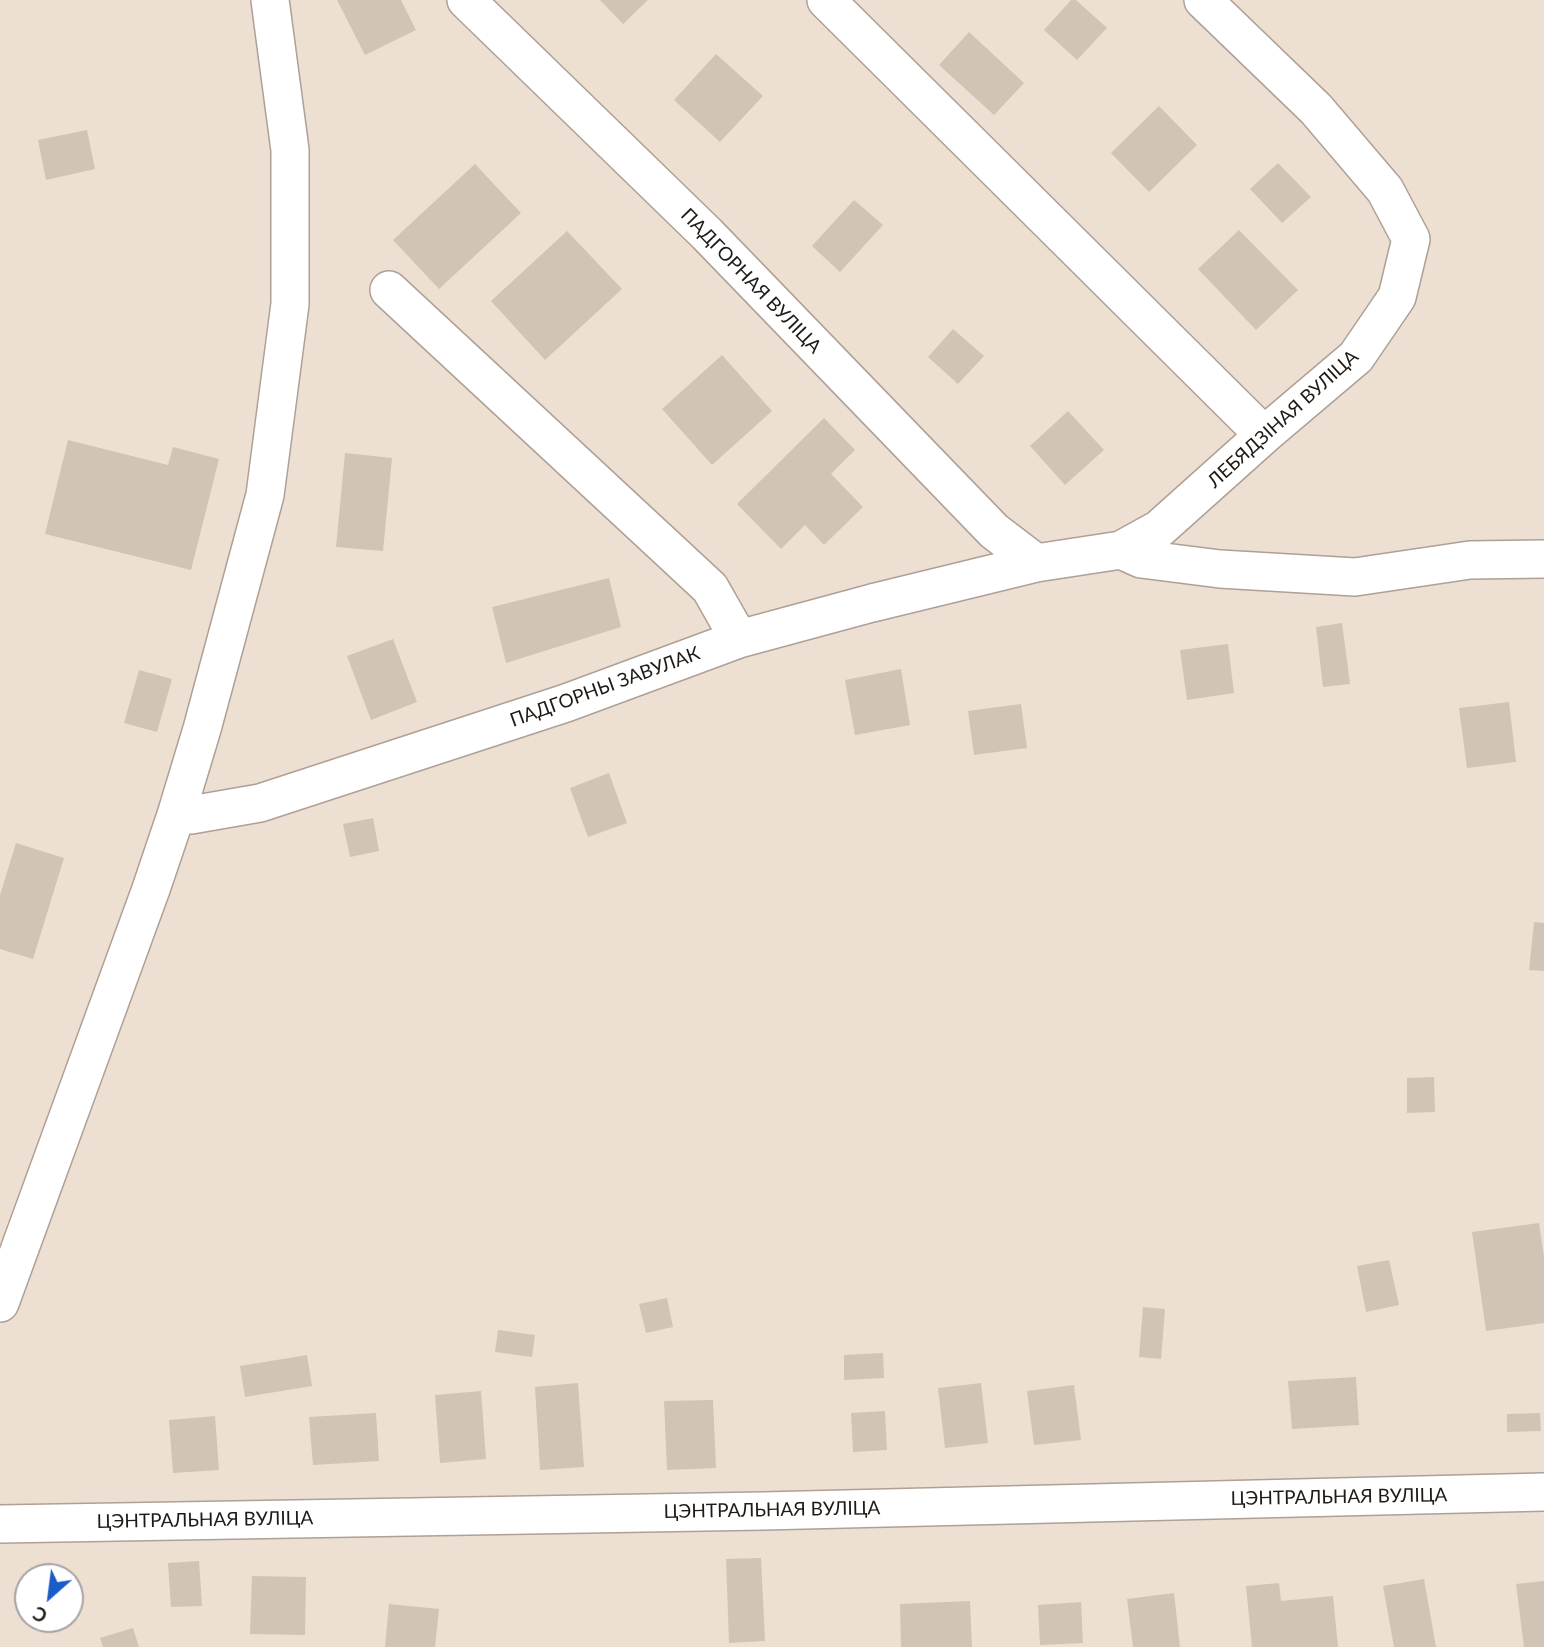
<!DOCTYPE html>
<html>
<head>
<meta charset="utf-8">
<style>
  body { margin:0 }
  #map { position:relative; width:1544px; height:1647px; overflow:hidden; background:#eedfd3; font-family:Lato,sans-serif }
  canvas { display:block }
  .north { position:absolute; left:14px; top:1563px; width:70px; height:70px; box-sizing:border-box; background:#fff; border:2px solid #a5a3a1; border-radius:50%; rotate:208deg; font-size:19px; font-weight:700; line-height:28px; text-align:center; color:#1f1a15 }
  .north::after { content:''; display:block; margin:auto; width:24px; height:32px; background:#1b5dc8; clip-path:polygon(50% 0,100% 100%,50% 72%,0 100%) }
</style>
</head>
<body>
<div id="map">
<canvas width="1544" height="1647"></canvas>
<div class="north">С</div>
</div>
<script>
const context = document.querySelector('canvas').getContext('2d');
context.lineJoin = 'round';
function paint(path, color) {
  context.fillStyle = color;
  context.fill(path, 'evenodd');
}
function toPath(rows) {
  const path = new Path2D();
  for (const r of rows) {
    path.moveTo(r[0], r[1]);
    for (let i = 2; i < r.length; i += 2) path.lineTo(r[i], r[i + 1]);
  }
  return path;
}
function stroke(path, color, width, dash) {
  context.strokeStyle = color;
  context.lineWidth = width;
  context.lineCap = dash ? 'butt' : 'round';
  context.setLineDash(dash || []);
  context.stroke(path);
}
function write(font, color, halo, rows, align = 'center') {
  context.font = font + ' Lato,sans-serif';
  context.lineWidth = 5;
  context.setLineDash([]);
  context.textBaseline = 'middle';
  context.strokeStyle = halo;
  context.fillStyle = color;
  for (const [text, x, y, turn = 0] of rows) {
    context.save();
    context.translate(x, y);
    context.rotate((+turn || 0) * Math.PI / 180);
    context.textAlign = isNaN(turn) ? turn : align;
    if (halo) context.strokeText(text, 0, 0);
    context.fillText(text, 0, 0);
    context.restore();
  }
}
const building = toPath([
  [337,0,401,0,416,30,365,55],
  [600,0,648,0,623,24],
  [1071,0,1076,0,1107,28,1077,60,1044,30],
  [969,32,1024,83,994,115,939,65],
  [716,54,763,96,720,142,674,100],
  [1159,106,1197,145,1149,192,1111,153],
  [87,130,95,169,46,180,38,140],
  [1278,163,1311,197,1282,223,1250,189],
  [475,164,521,213,439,289,393,240],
  [854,200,883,225,840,272,812,246],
  [1239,230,1298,290,1256,330,1198,269],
  [567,231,622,289,545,360,491,301],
  [953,329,984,356,958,384,928,357],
  [722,355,772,411,712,465,662,409],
  [1068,411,1104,450,1065,485,1030,446],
  [824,418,855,450,831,474,863,507,824,545,805,525,781,549,737,504],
  [68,440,168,465,173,447,219,459,191,570,45,534],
  [345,453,392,458,383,551,336,547],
  [609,578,621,627,506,663,492,607],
  [1342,623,1350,684,1323,687,1316,627],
  [393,639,417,702,371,720,347,656],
  [1228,644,1234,693,1187,700,1180,650],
  [901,669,910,725,855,735,845,680],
  [139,670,172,679,157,732,124,723],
  [1509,702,1516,762,1467,768,1459,708],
  [1021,704,1027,748,974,755,968,711],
  [609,773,627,823,588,837,570,788],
  [373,818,379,851,350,857,343,824],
  [16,843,64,858,33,959,0,949,0,895],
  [1534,922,1544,923,1544,971,1529,970],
  [1434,1077,1435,1112,1407,1113,1407,1078],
  [1539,1223,1544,1257,1544,1323,1486,1331,1472,1232],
  [1389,1260,1399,1305,1366,1312,1357,1266],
  [667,1298,673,1327,646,1333,639,1304],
  [1143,1307,1165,1309,1161,1359,1139,1357],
  [498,1330,535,1335,532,1357,495,1352],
  [883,1353,884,1378,844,1380,844,1355],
  [307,1355,312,1386,245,1397,240,1366],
  [1356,1377,1359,1425,1292,1429,1288,1381],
  [578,1383,584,1467,540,1470,535,1387],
  [981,1383,988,1443,945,1448,938,1388],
  [1074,1385,1081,1440,1034,1445,1027,1391],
  [481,1391,486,1459,440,1463,435,1395],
  [713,1400,716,1468,667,1470,664,1401],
  [885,1411,887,1450,853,1452,851,1413],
  [376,1413,379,1461,313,1465,309,1417],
  [1540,1413,1541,1431,1507,1432,1507,1414],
  [215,1416,219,1470,173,1473,169,1420],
  [761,1558,765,1641,729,1643,726,1559],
  [199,1561,202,1606,171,1607,168,1563],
  [252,1576,306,1577,305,1635,250,1634],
  [1424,1579,1436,1647,1394,1647,1383,1586],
  [1544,1581,1544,1647,1524,1647,1516,1584],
  [1279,1583,1281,1601,1333,1596,1338,1647,1252,1647,1246,1586],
  [1174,1593,1180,1647,1133,1647,1127,1599],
  [970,1601,972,1647,901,1647,900,1604],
  [1081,1602,1083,1643,1040,1645,1038,1605],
  [389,1604,439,1609,435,1647,385,1647],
  [133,1628,139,1647,103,1647,100,1638]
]);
const minor = toPath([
  [466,0,707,234,994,531,1036,563],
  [826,0,1264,435],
  [389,290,710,588,739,639],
  [1121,550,1141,559,1220,569,1355,577,1470,560,1544,559],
  [176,815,191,815,260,803,566,703,739,639,872,603,1036,563,1121,550,1159,529,1264,435,1356,357,1397,297,1411,239,1385,190,1316,109,1203,0],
  [0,1303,151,889,176,815,202,729,265,495,290,304,290,150,270,0],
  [0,1524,763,1511,1544,1492]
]);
const streetNames = [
  ["ПАДГОРНАЯ ВУЛІЦА",751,281,46],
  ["ЛЕБЯДЗІНАЯ ВУЛІЦА",1283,419,-42],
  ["ПАДГОРНЫ ЗАВУЛАК",605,687,-20],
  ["ЦЭНТРАЛЬНАЯ ВУЛІЦА",1339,1497,-1],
  ["ЦЭНТРАЛЬНАЯ ВУЛІЦА",772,1510,-1],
  ["ЦЭНТРАЛЬНАЯ ВУЛІЦА",205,1520,-1]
];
paint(building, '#d1c3b6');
stroke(minor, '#aea095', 40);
stroke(minor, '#fff', 37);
write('19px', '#1f1a15', '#fff', streetNames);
</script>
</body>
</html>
